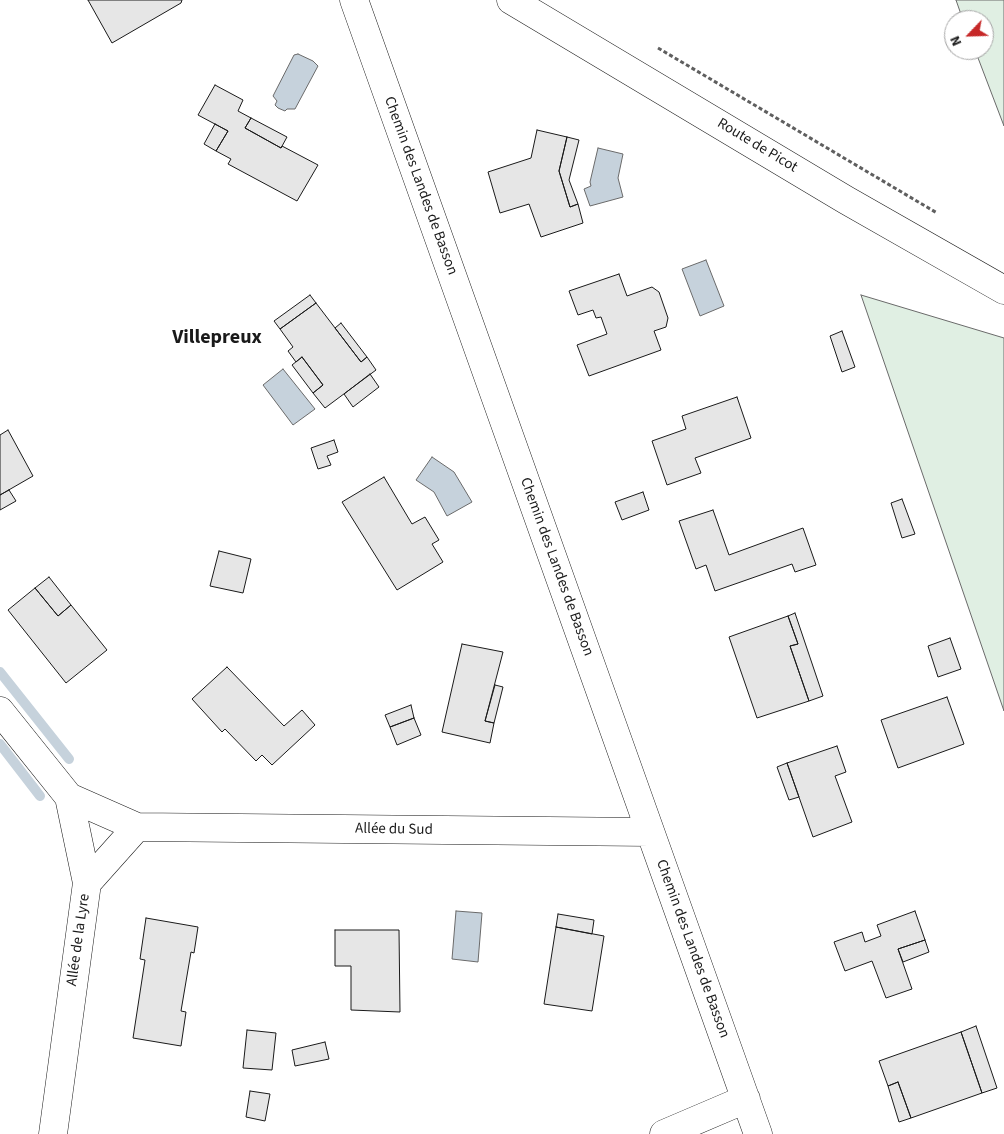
<!DOCTYPE html>
<html>
<head>
<meta charset="utf-8">
<style>
  body { margin:0 }
  #map { position:relative; width:1004px; height:1134px; overflow:hidden; background:#fff; font-family:"Source Sans 3",sans-serif }
  canvas { display:block }
  .north { position:absolute; left:944px; top:10px; width:50px; height:50px; box-sizing:border-box; background:#fff; border:1px solid #a3a3a3; border-radius:50%; rotate:246deg; font-size:14px; font-weight:700; line-height:20px; text-align:center; color:#1a1a1a }
  .north::after { content:''; display:block; margin:auto; width:18px; height:22px; background:#c62828; clip-path:polygon(50% 0,100% 100%,50% 72%,0 100%) }
</style>
</head>
<body>
<div id="map">
<canvas width="1004" height="1134"></canvas>
<div class="north">N</div>
</div>
<script>
const context = document.querySelector('canvas').getContext('2d');
context.lineJoin = 'round';
function paint(path, color) {
  context.fillStyle = color;
  context.fill(path, 'evenodd');
}
function toPath(rows) {
  const path = new Path2D();
  for (const r of rows) {
    path.moveTo(r[0], r[1]);
    for (let i = 2; i < r.length; i += 2) path.lineTo(r[i], r[i + 1]);
  }
  return path;
}
function stroke(path, color, width, dash) {
  context.strokeStyle = color;
  context.lineWidth = width;
  context.lineCap = dash ? 'butt' : 'round';
  context.setLineDash(dash || []);
  context.stroke(path);
}
function write(font, color, halo, rows, align = 'center') {
  context.font = font + ' "Source Sans 3",sans-serif';
  context.lineWidth = 4;
  context.setLineDash([]);
  context.textBaseline = 'middle';
  context.strokeStyle = halo;
  context.fillStyle = color;
  for (const [text, x, y, turn = 0] of rows) {
    context.save();
    context.translate(x, y);
    context.rotate((+turn || 0) * Math.PI / 180);
    context.textAlign = isNaN(turn) ? turn : align;
    if (halo) context.strokeText(text, 0, 0);
    context.fillText(text, 0, 0);
    context.restore();
  }
}
const green = toPath([
  [956,0,1004,0,1004,126,975,50,984,50,984,20,963,20,956,0],
  [861,295,1004,338,1004,711,861,295]
]);
const water = toPath([
  [298,54,313,61,318,66,295,109,287,109,285,111,278,108,275,105,277,101,273,96,294,55,298,54],
  [598,148,623,154,618,178,623,197,590,206,584,189,591,186,590,182,598,148],
  [706,260,724,306,700,316,682,269,706,260],
  [283,369,315,409,293,425,263,385,283,369],
  [432,457,454,472,472,502,447,516,434,492,416,480,432,457],
  [456,911,482,913,478,962,452,959,456,911]
]);
const stream = toPath([
  [0,672,69,759],
  [0,744,40,796]
]);
const building = toPath([
  [88,0,182,0,181,3,112,43,88,0],
  [215,85,243,100,238,111,251,118,245,128,281,148,282,146,318,165,297,201,228,164,231,159,216,151,228,131,198,115,215,85],
  [251,118,287,137,281,148,245,128,251,118],
  [215,124,228,131,216,151,204,144,215,124],
  [537,130,567,137,559,171,570,207,578,204,583,223,541,237,529,204,500,213,488,172,531,158,537,130],
  [567,137,579,140,569,180,578,204,570,207,559,171,567,137],
  [619,274,627,296,652,287,659,292,668,318,666,327,654,331,661,350,589,376,577,345,607,334,601,317,596,318,593,310,578,315,569,291,619,274],
  [310,295,316,303,280,329,274,321,310,295],
  [316,303,361,362,367,357,376,370,325,408,313,393,323,385,302,357,296,362,288,351,293,347,280,329,316,303],
  [341,323,367,357,361,362,335,328,341,323],
  [842,331,855,367,842,372,830,336,842,331],
  [302,357,323,385,313,393,292,365,302,357],
  [370,374,379,387,353,407,344,394,370,374],
  [737,397,751,438,695,458,701,473,667,485,652,441,686,429,682,416,737,397],
  [8,430,33,476,0,495,0,435,8,430],
  [334,440,338,452,327,456,331,465,318,469,311,448,334,440],
  [384,477,412,524,425,517,439,540,432,544,443,562,397,590,342,502,384,477],
  [9,490,16,501,0,510,0,495,9,490],
  [643,492,649,510,622,520,615,502,643,492],
  [902,499,915,534,902,538,891,503,902,499],
  [713,510,729,555,803,528,816,565,795,572,792,564,715,591,706,565,696,569,679,521,713,510],
  [219,551,251,559,243,593,210,586,219,551],
  [49,577,71,605,58,616,35,588,49,577],
  [35,588,58,616,71,605,107,650,66,683,8,610,35,588],
  [795,613,823,696,809,701,790,646,798,644,788,616,795,613],
  [788,616,798,644,790,646,809,701,757,718,729,637,788,616],
  [950,638,961,669,938,677,928,646,950,638],
  [462,644,503,652,485,721,494,723,490,743,442,732,462,644],
  [227,667,284,726,302,710,315,725,272,765,262,755,256,761,225,729,222,732,192,699,227,667],
  [495,685,503,687,494,723,485,721,495,685],
  [947,697,964,744,898,768,881,720,947,697],
  [411,705,414,718,390,727,385,715,411,705],
  [414,718,421,735,397,745,390,727,414,718],
  [837,746,846,772,835,776,852,822,813,837,787,763,837,746],
  [787,763,799,797,789,800,777,767,787,763],
  [915,911,925,940,898,949,912,989,886,998,872,961,845,971,834,942,862,932,865,942,881,936,877,925,915,911],
  [558,914,594,920,592,934,556,927,558,914],
  [146,918,198,927,194,953,191,952,181,1011,186,1012,181,1046,133,1038,145,960,140,959,146,918],
  [556,927,604,936,592,1011,544,1004,556,927],
  [335,930,399,930,400,1012,351,1010,351,966,335,966,335,930],
  [925,940,929,952,903,962,898,949,925,940],
  [976,1026,997,1088,982,1093,961,1032,976,1026],
  [247,1030,276,1033,272,1070,243,1068,247,1030],
  [961,1032,982,1093,911,1118,898,1082,888,1086,879,1061,961,1032],
  [325,1042,329,1059,295,1066,292,1050,325,1042],
  [898,1082,911,1118,899,1122,888,1086,898,1082],
  [250,1091,270,1094,265,1121,246,1117,250,1091]
]);
const path = toPath([
  [658,48,937,213]
]);
const street = toPath([
  [354,0,758,1134],
  [0,711,69,797,87,883,53,1134],
  [69,797,137,827,650,832],
  [87,883,137,827],
  [664,1134,746,1099]
]);
const secondary = toPath([
  [511,0,846,200,1004,290]
]);
const streetNames = [
  ["Route de Picot",757,146,31],
  ["Chemin des Landes de Basson",420,186,70],
  ["Chemin des Landes de Basson",556,567,70],
  ["Allée du Sud",394,830,1],
  ["Allée de la Lyre",79,940,-82],
  ["Chemin des Landes de Basson",692,949,70]
];
const districtNames = [
  ["Villepreux",217,339]
];
paint(green, '#e0efe3');
stroke(green, '#6a6a6a', 1);
paint(water, '#c6d2dc');
stroke(water, '#6a6a6a', 1);
stroke(stream, '#c6d2dc', 10);
paint(building, '#e6e6e6');
stroke(building, '#1a1a1a', 1);
stroke(street, '#1a1a1a', 29);
stroke(secondary, '#1a1a1a', 29);
stroke(path, '#5f5f5f', 3, [4, 2.5]);
stroke(street, '#fff', 28);
stroke(secondary, '#fff', 28);
write('15px', '#1a1a1a', '#fff', streetNames);
write('bold 20px', '#1a1a1a', '#fff', districtNames);
</script>
</body>
</html>
